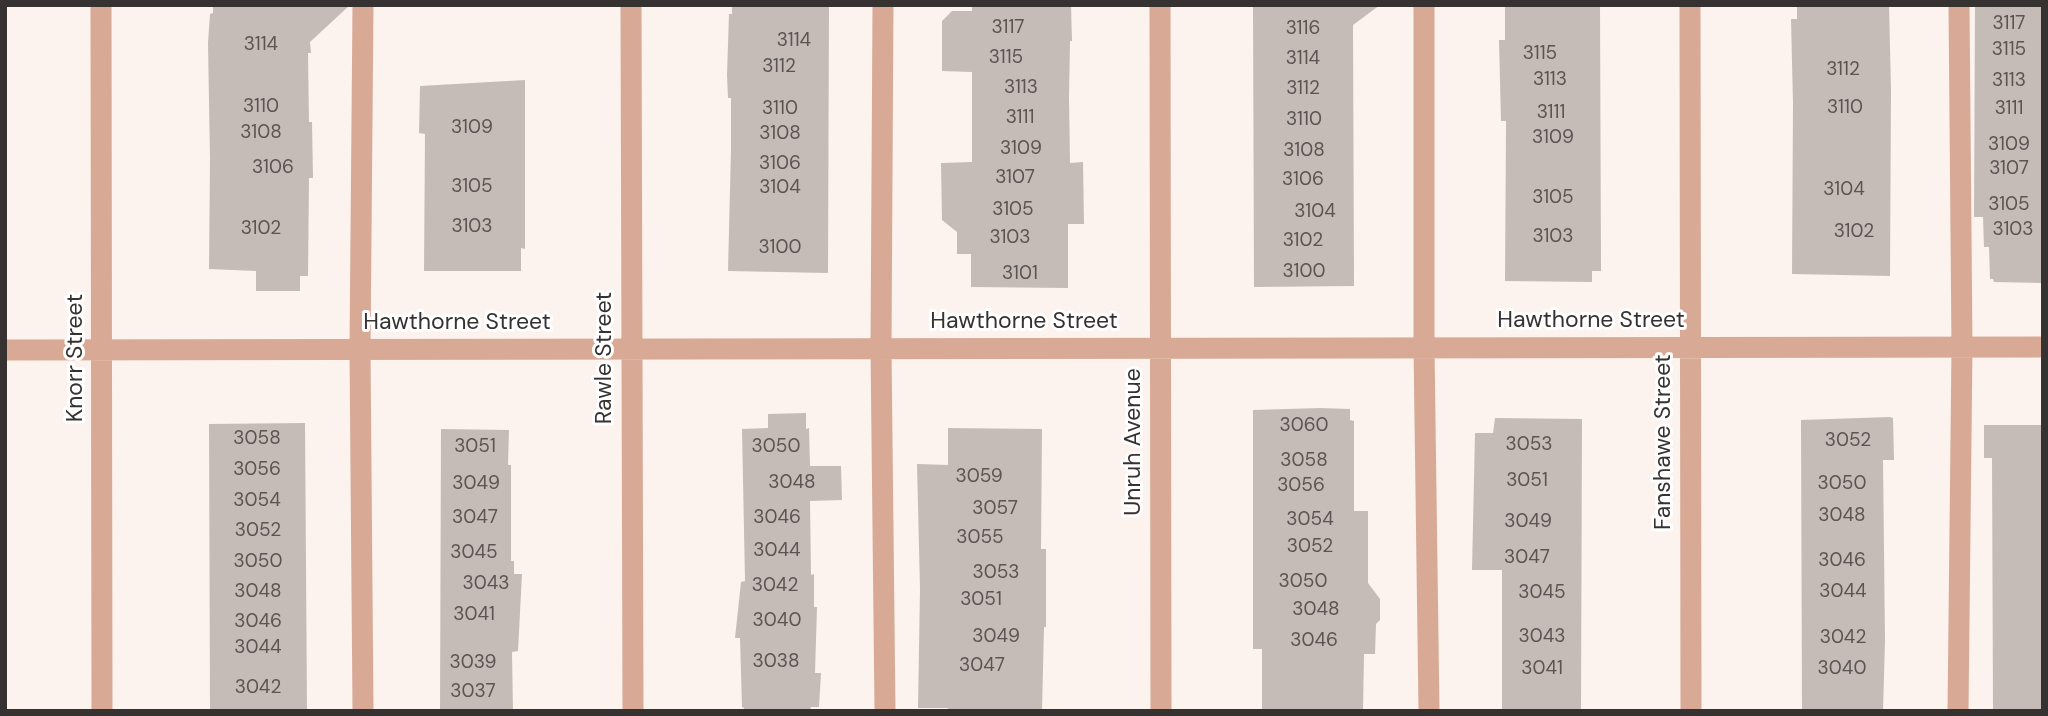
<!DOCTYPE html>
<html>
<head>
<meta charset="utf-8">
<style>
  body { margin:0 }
  #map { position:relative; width:2048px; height:716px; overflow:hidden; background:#fcf2ee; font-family:"DM Sans",sans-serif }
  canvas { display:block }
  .frame { position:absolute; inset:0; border:7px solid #363231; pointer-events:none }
</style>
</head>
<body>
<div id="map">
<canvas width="2048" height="716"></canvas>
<div class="frame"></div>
</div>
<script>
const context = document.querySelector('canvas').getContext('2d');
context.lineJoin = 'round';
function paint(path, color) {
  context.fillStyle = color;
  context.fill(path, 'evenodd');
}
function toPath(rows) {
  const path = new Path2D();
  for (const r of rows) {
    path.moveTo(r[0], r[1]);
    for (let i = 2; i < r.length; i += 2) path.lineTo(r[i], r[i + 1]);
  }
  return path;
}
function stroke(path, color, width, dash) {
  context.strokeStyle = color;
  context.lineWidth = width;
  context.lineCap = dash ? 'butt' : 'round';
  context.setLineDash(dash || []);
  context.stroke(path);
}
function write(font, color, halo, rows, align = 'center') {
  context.font = font + ' "DM Sans",sans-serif';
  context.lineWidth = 6;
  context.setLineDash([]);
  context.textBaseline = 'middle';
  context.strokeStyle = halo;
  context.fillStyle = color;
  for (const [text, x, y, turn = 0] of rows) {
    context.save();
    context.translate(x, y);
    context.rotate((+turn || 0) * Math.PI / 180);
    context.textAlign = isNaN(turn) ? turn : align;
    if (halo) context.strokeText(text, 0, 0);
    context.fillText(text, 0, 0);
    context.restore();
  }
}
const building = toPath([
  [213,5,350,5,310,42,311,53,308,53,309,122,312,122,313,178,309,178,308,276,300,276,300,291,256,291,256,271,209,269,210,159,208,43,210,14,213,13],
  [732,5,829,5,828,273,728,271,731,149,731,98,728,98,727,75,729,14,732,14],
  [972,5,1071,5,1072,41,1070,41,1069,97,1070,163,1083,162,1084,224,1068,224,1068,288,971,287,971,254,957,254,957,232,942,220,941,163,972,162,972,72,942,71,942,21,952,11,972,11],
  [1253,5,1380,5,1353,25,1354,286,1254,287],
  [1505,5,1600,5,1601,271,1592,271,1592,282,1505,281,1506,127,1506,121,1501,121,1499,40,1505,40],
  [1797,5,1889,5,1891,90,1890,276,1792,274,1793,104,1791,19,1797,19],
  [1975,5,2043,5,2043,283,1994,282,1993,279,1990,279,1989,247,1984,247,1983,217,1974,217],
  [525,80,525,249,521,248,521,271,424,271,425,134,419,133,420,86],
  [1320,408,1350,409,1350,420,1354,421,1354,511,1368,511,1368,583,1380,599,1380,620,1376,624,1375,654,1364,654,1363,711,1262,711,1262,649,1253,649,1253,410],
  [806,413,806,429,809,428,810,466,841,466,842,500,810,501,811,575,814,574,814,607,817,607,815,673,821,673,819,707,811,707,810,711,744,711,744,708,742,707,740,638,735,638,741,582,745,581,742,429,768,428,768,414],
  [1890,417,1893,418,1894,460,1883,460,1885,640,1883,711,1802,711,1801,420],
  [1495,418,1582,419,1581,711,1502,711,1502,570,1472,570,1475,433,1493,433],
  [305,423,307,711,210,711,209,424],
  [1984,425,2043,425,2043,711,1993,711,1992,458,1984,458],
  [948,428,1042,429,1041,549,1046,549,1046,627,1044,627,1042,711,947,711,948,708,918,708,920,589,917,464,948,465],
  [441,429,509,430,508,465,511,465,511,561,514,561,514,574,522,574,518,651,512,652,513,711,440,711]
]);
const minor = toPath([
  [101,5,102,711],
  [631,5,633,711],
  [883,5,881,348,885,711],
  [1160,5,1161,711],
  [1424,5,1424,347,1429,711],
  [1690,5,1691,711],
  [5,350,2043,347],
  [363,711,360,349,363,5],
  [1958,711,1962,347,1959,5]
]);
const numberNames = [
  ["3117",2009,24],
  ["3117",1008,28],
  ["3116",1303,29],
  ["3114",794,41],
  ["3114",261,45],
  ["3115",2009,50],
  ["3115",1540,54],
  ["3115",1006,58],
  ["3114",1303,59],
  ["3112",779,67],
  ["3112",1843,70],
  ["3113",1550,80],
  ["3113",2009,81],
  ["3113",1021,88],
  ["3112",1303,89],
  ["3110",261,107],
  ["3110",1845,108],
  ["3110",780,109],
  ["3111",2009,109],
  ["3111",1551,113],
  ["3111",1020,118],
  ["3110",1304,120],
  ["3109",472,128],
  ["3108",261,133],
  ["3108",780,134],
  ["3109",1553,138],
  ["3109",2009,145],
  ["3109",1021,149],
  ["3108",1304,151],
  ["3106",780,164],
  ["3106",273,168],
  ["3107",2009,169],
  ["3107",1015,178],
  ["3106",1303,180],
  ["3105",472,187],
  ["3104",780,188],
  ["3104",1844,190],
  ["3105",1553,198],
  ["3105",2009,205],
  ["3105",1013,210],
  ["3104",1315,212],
  ["3103",472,227],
  ["3102",261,229],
  ["3103",2013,230],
  ["3102",1854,232],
  ["3103",1553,237],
  ["3103",1010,238],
  ["3102",1303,241],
  ["3100",780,248],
  ["3100",1304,272],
  ["3101",1020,274],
  ["3060",1304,426],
  ["3058",257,439],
  ["3052",1848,441],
  ["3053",1529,445],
  ["3051",475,447],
  ["3050",776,447],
  ["3058",1304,461],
  ["3056",257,470],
  ["3059",979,477],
  ["3051",1527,481],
  ["3048",792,483],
  ["3049",476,484],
  ["3050",1842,484],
  ["3056",1301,486],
  ["3054",257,501],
  ["3057",995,509],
  ["3048",1842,516],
  ["3047",475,518],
  ["3046",777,518],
  ["3054",1310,520],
  ["3049",1528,522],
  ["3052",258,531],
  ["3055",980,538],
  ["3052",1310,547],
  ["3044",777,551],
  ["3045",474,553],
  ["3047",1527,558],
  ["3046",1842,561],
  ["3050",258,562],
  ["3053",996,573],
  ["3050",1303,582],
  ["3043",486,584],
  ["3042",775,586],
  ["3048",258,592],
  ["3044",1843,592],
  ["3045",1542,593],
  ["3051",981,600],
  ["3048",1316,610],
  ["3041",474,615],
  ["3040",777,621],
  ["3046",258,622],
  ["3049",996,637],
  ["3043",1542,637],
  ["3042",1843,638],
  ["3046",1314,641],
  ["3044",258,648],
  ["3038",776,662],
  ["3039",473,663],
  ["3047",982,666],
  ["3041",1542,669],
  ["3040",1842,669],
  ["3042",258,688],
  ["3037",473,692]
];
const streetNames = [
  ["Hawthorne Street",1591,321],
  ["Hawthorne Street",1024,322],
  ["Hawthorne Street",457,323],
  ["Knorr Street",76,358,-90],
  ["Rawle Street",605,358,-90],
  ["Unruh Avenue",1134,442,-90],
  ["Fanshawe Street",1664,442,-90]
];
paint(building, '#c5bcb8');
stroke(minor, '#d8aa96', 21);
write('19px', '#5a5453', null, numberNames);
write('23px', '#363231', '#fff', streetNames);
</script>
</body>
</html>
